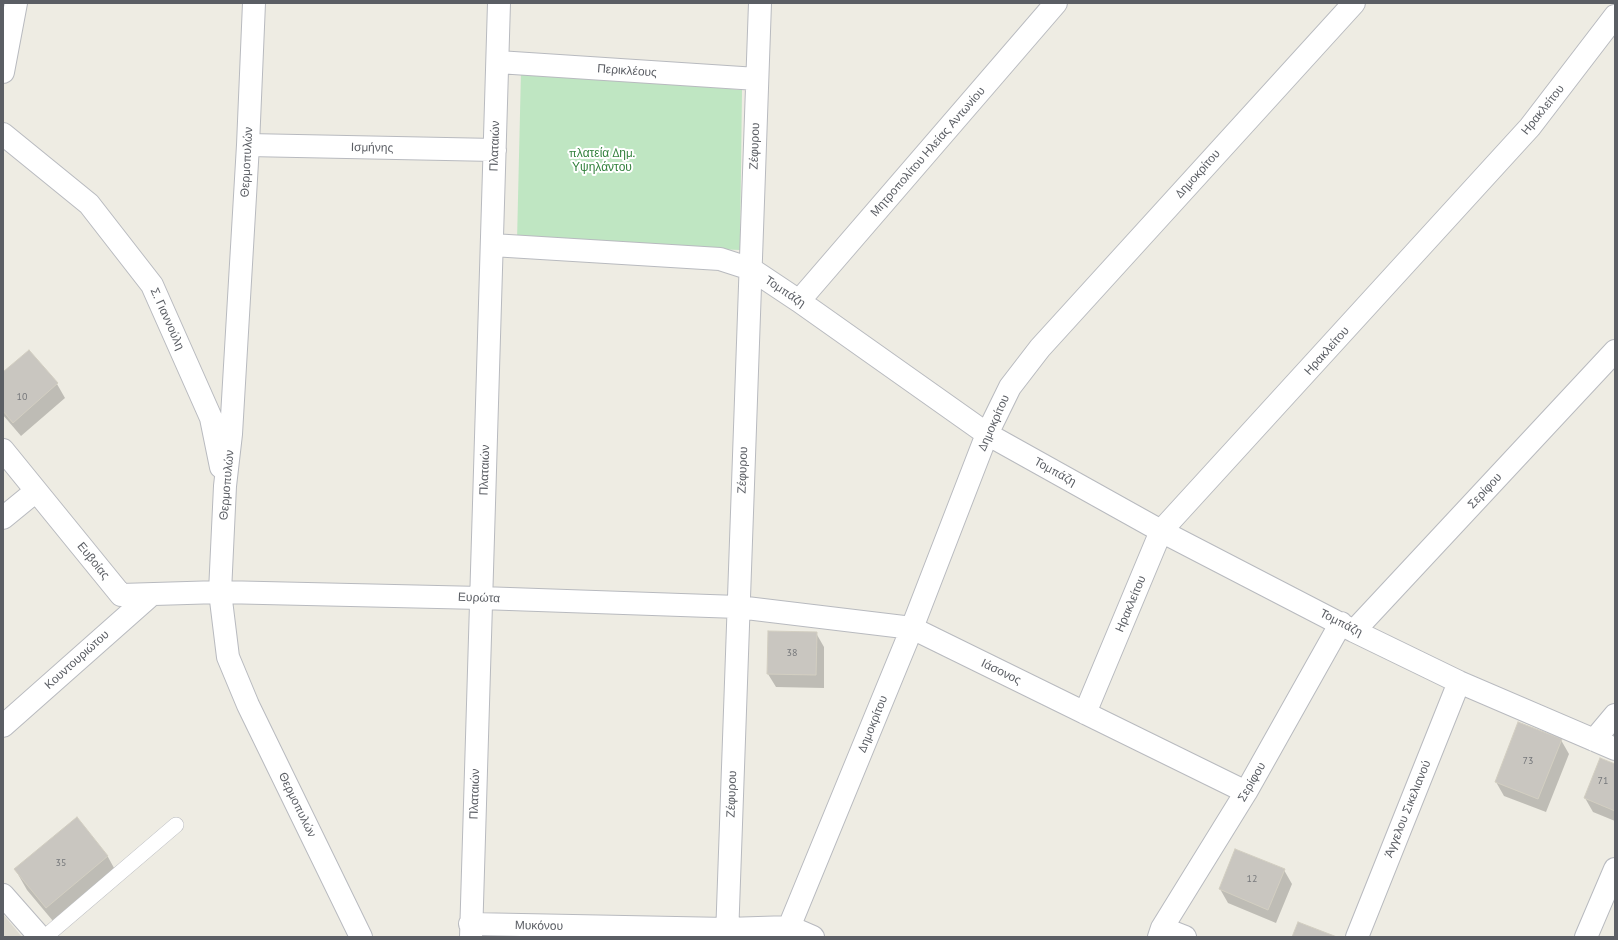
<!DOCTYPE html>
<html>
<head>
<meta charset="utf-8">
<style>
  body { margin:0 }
  #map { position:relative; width:1618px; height:940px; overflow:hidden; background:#eeece3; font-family:"PT Sans",sans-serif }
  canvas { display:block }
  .frame { position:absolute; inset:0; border:4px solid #5b5e64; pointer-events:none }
</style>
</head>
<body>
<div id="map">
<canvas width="1618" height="940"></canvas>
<div class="frame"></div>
</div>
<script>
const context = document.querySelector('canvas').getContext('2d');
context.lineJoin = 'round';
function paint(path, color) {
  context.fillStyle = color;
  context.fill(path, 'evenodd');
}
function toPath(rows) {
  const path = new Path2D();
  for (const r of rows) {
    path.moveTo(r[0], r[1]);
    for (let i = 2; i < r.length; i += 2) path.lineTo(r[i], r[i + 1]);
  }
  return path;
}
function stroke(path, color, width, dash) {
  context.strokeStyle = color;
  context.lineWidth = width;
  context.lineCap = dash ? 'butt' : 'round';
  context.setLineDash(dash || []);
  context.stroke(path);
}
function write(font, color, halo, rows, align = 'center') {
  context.font = font + ' "PT Sans",sans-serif';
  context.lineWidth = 4;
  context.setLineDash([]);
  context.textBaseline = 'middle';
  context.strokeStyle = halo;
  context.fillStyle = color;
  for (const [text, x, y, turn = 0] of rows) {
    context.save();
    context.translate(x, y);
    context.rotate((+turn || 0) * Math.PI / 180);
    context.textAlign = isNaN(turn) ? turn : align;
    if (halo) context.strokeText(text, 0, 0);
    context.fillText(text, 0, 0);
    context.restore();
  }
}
const education = toPath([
  [3,914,22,937,3,937]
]);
const green = toPath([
  [521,71,742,90,740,250,517,241]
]);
const shadow = toPath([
  [28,352,57,384,65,398,21,436,3,415,3,374],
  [816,633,824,647,824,688,776,687,768,674],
  [1561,740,1569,754,1546,812,1504,796,1496,782],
  [1615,765,1615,821,1593,812,1585,798],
  [77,819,108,857,119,877,58,927,27,890,15,869],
  [1284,870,1292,884,1276,923,1228,903,1220,889]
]);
const building = toPath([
  [29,350,58,383,13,423,3,411,3,372,29,350],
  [768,631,817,632,816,675,767,674,768,631],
  [1518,722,1562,739,1538,799,1495,782,1518,722],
  [1600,758,1615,764,1615,811,1584,798,1600,758],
  [77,817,108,856,46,908,14,869,77,817],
  [1235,849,1285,869,1268,910,1219,889,1235,849],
  [1298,922,1337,937,1292,937,1298,922]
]);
const lane = toPath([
  [45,937,176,825]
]);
const street = toPath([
  [254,3,248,145,231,434,225,486,220,592,228,657,248,705,361,937],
  [498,62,757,79],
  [3,72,16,3],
  [3,134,89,204,152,285,211,418,221,467],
  [248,145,495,150],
  [492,245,720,259,751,269,799,301,987,434,1161,531,1354,631,1459,682,1615,749],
  [799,301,1056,3],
  [3,450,121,595,220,592,481,598,738,607,912,628,1246,792],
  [3,518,36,491],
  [1354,631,1615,351],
  [1085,713,1161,531,1530,127,1615,16],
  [3,726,151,595],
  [1594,740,1615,715],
  [3,895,40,937],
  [470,924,727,929,790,927,813,937],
  [1162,928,1185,937],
  [471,937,499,3],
  [727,937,760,3],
  [785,937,912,628,987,434,1010,387,1040,348,1354,3],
  [1159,937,1162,928,1246,792,1341,623],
  [1357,937,1459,682],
  [1586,937,1615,869]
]);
const numberNames = [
  ["10",22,397],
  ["38",792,653],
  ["73",1528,761],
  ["71",1603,781],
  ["35",61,863],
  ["12",1252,879]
];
const streetNames = [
  ["Περικλέους",627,71,4],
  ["Ηρακλείτου",1543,110,-51],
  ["Πλαταιών",495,146,-88],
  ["Ζέφυρου",755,146,-88],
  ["Ισμήνης",372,148,1],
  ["Μητροπολίτου Ηλείας Αντωνίου",928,152,-49],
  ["Θερμοπυλών",247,162,-87],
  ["Δημοκρίτου",1198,174,-48],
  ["Τομπάζη",785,292,34],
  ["Σ. Γιαννούλη",167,319,66],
  ["Ηρακλείτου",1327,351,-48],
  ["Δημοκρίτου",994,423,-66],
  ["Πλαταιών",485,470,-88],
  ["Ζέφυρου",743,470,-88],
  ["Τομπάζη",1055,472,29],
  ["Θερμοπυλών",227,485,-85],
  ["Σερίφου",1485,491,-47],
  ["Ευβοίας",93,561,51],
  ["Ευρώτα",479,598,2],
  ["Ηρακλείτου",1131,604,-67],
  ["Τομπάζη",1341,623,27],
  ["Κουντουριώτου",77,660,-42],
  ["Ιάσονος",1001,672,26],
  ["Δημοκρίτου",873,724,-68],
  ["Σερίφου",1252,782,-60],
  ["Πλαταιών",475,794,-88],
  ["Ζέφυρου",732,794,-88],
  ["Θερμοπυλών",297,805,64],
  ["Άγγελου Σικελιανού",1408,809,-68],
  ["Μυκόνου",539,926,1]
];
const parkNames = [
  ["πλατεία Δημ.",602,154],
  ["Υψηλάντου",602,168]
];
paint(education, '#dedbd1');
paint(green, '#bfe6c2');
paint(shadow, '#0003');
paint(building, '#c9c6c0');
stroke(building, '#d2cec1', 1);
stroke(lane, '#b8babf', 16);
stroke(street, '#b8babf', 24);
stroke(lane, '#fff', 15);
stroke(street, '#fff', 22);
write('10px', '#76787b', null, numberNames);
write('12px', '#5b5e64', '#fff', streetNames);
write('12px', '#34823e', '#fff', parkNames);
</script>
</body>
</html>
